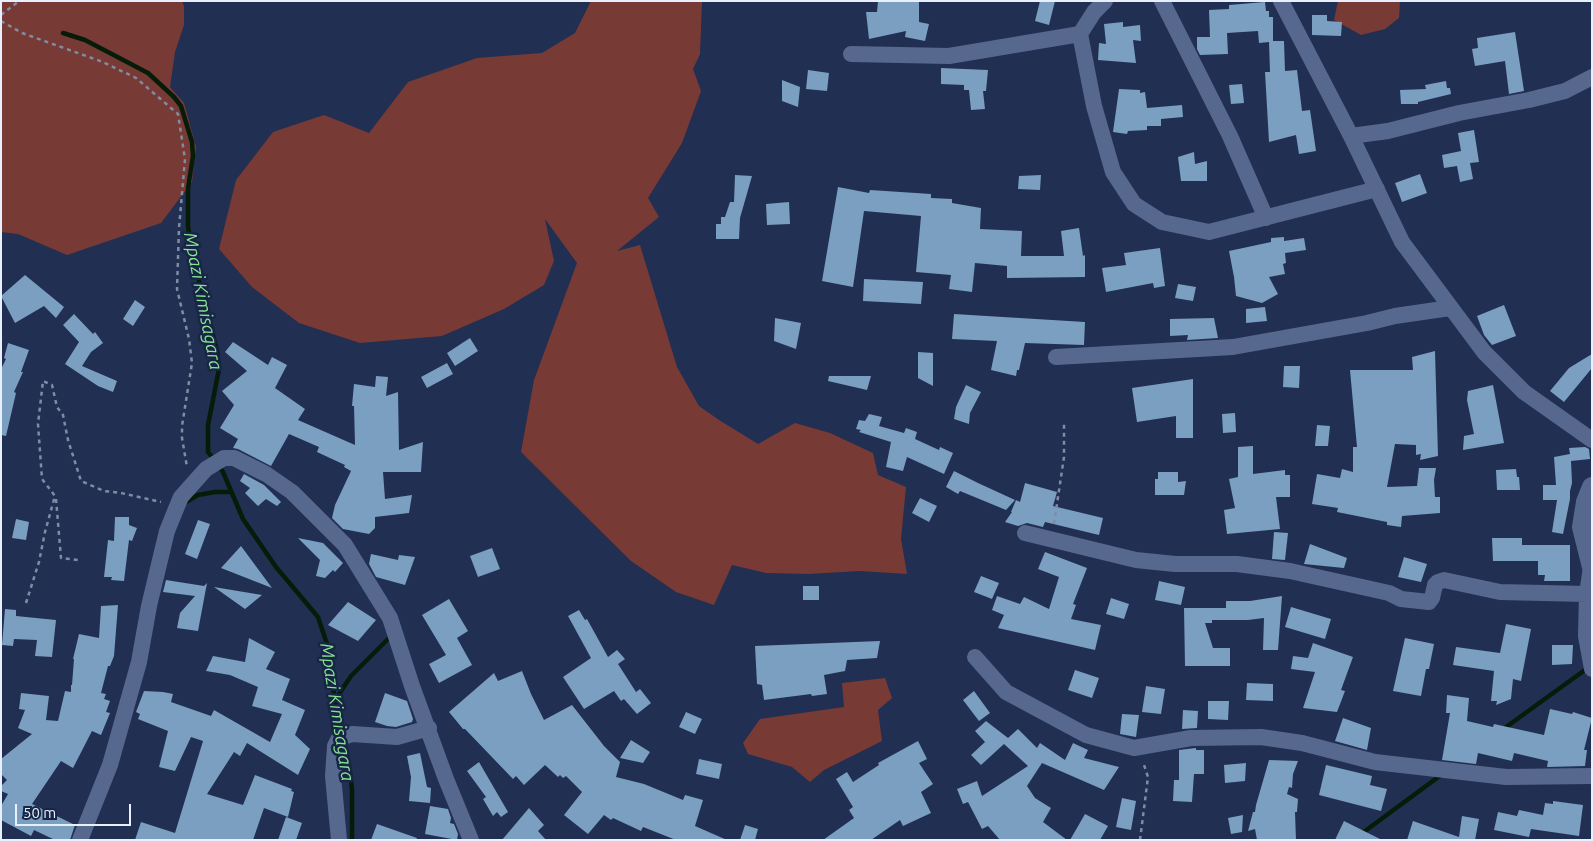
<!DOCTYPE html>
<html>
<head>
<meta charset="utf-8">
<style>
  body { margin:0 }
  #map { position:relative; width:1593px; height:841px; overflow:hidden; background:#212f52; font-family:Ubuntu,sans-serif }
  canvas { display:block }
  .frame { position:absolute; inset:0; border:2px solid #e9f0fd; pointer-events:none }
  .scale { position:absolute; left:15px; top:804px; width:116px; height:22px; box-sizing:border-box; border:2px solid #e9f0fd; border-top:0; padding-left:6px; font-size:15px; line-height:18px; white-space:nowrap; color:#e9f0fd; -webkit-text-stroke:4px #182546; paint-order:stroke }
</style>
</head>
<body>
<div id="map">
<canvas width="1593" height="841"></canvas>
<div class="frame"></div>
<div class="scale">50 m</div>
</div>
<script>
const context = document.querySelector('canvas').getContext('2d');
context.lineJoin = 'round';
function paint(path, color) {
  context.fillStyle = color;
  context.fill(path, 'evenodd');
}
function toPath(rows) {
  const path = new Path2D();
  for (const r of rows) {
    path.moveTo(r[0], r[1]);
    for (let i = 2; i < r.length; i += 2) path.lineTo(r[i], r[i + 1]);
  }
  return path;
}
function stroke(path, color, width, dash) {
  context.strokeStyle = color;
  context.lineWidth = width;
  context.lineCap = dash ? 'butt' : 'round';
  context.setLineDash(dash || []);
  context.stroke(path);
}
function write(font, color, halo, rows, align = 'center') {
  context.font = font + ' Ubuntu,sans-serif';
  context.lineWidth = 5;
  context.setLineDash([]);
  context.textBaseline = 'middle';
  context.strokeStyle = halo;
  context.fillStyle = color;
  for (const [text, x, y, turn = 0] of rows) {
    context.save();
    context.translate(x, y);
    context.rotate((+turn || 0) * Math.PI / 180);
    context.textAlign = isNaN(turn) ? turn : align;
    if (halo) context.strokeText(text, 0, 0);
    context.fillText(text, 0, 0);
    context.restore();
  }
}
const green = toPath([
  [1,1,182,1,184,6,184,25,175,52,170,87,184,103,196,147,192,182,161,223,67,255,18,234,1,232],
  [591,1,702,1,700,54,693,69,701,91,682,143,648,198,659,217,617,251,640,245,677,367,699,406,719,420,758,444,795,423,830,433,873,453,878,475,906,487,901,539,907,574,859,571,809,574,766,573,732,565,714,605,676,592,631,561,521,452,534,380,577,263,545,219,554,261,544,285,504,309,442,336,360,343,299,323,252,287,219,249,236,180,273,132,324,115,369,133,408,82,477,58,542,53,575,33],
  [1338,1,1400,1,1399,18,1385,29,1361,35,1334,20],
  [885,678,892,698,878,710,882,741,824,770,810,782,792,767,748,754,743,743,760,719,844,707,842,683]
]);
const stream = toPath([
  [63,33,85,40,148,73,174,97,181,106,192,142,193,156,188,188,188,227,195,265,217,351,219,369,208,425,208,452,214,460],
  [219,466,223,472,243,519,276,567,318,617,329,650,333,689,349,766,352,789,352,840],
  [186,502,198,495,215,492,231,492],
  [335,700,351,676,392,635],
  [1502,730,1589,667],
  [1361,834,1441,775]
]);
const building = toPath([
  [878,1,919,1,919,22,929,24,925,41,905,37,906,31,869,39,866,12,877,12],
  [1040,1,1055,1,1049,25,1035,21],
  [1265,2,1266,11,1269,11,1269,17,1273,17,1273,41,1284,41,1285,71,1297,70,1302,111,1310,110,1316,151,1299,154,1296,135,1269,142,1265,72,1270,72,1269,42,1259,43,1258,31,1227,33,1228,54,1200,55,1197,49,1197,37,1210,37,1209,10,1229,9,1229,5],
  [1312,15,1327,15,1327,21,1342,22,1341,36,1312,35],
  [1123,22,1123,27,1140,25,1141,41,1133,40,1136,63,1098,60,1099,43,1106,44,1104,24],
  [1515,32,1524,91,1509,94,1505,61,1475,66,1472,49,1478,48,1477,38],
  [941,68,988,70,986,91,983,91,985,109,971,110,969,90,964,90,964,85,941,84],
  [808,70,829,73,827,91,806,89],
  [782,80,800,87,798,107,782,101],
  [1446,81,1447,88,1450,88,1451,94,1418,102,1418,104,1401,104,1400,90,1426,89,1425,85],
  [1242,84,1244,103,1231,104,1229,85],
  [1119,89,1140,90,1140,93,1145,92,1147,108,1182,105,1183,117,1161,119,1161,126,1147,126,1147,130,1128,131,1127,134,1113,132],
  [1474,130,1479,162,1470,163,1473,179,1460,182,1457,166,1444,168,1442,155,1461,151,1458,133],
  [1194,152,1195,164,1207,161,1207,181,1181,181,1178,157],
  [1420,174,1427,193,1402,202,1395,183],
  [735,175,752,176,740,218,739,239,716,239,716,224,721,224,721,217,725,217,730,202,734,202],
  [1041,175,1040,190,1018,189,1019,176],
  [838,187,869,193,870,190,931,194,931,198,952,199,952,203,981,208,980,229,1022,231,1021,256,1064,256,1061,231,1079,228,1083,256,1085,255,1085,277,1007,278,1007,266,975,263,972,292,949,289,951,275,916,272,921,216,864,211,853,287,822,281],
  [789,202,790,224,767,225,766,204],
  [1284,237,1284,241,1304,238,1306,250,1285,253,1286,263,1283,264,1285,274,1269,277,1278,294,1262,303,1236,296,1234,277,1229,251,1271,242,1271,238],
  [1160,248,1165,286,1154,288,1153,283,1106,292,1102,268,1126,265,1124,253],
  [25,275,64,307,56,318,44,306,15,323,1,296],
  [864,279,923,282,921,304,863,301],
  [1178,284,1196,287,1193,301,1175,298],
  [135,300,145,307,133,326,123,319],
  [1504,305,1516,336,1492,345,1484,335,1477,316],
  [1265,307,1267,321,1246,323,1246,309],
  [74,314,93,334,95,332,103,343,91,352,82,366,117,381,113,392,98,386,65,364,79,342,63,325],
  [954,314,1085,322,1084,345,1025,343,1019,370,1017,370,1016,376,991,370,997,341,952,339],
  [775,318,801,323,796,349,774,341],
  [1214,318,1218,338,1187,340,1188,335,1170,336,1170,319],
  [470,338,478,351,455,366,447,353],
  [233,342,268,365,272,357,287,365,275,388,305,409,298,420,355,445,354,406,352,406,354,384,375,387,376,376,388,377,386,396,398,392,399,450,423,442,421,472,383,472,385,499,412,495,409,513,375,517,375,528,369,534,343,529,332,518,335,505,351,471,344,467,345,465,317,452,319,447,289,434,271,466,238,449,233,448,238,439,220,428,234,405,222,391,247,371,225,352],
  [8,343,29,350,21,372,23,372,14,392,16,393,6,436,1,435,1,369,6,359,4,358],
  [1435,351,1438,456,1420,460,1421,454,1416,455,1416,445,1395,444,1387,487,1417,486,1419,468,1436,468,1434,480,1435,497,1440,497,1440,513,1402,516,1401,527,1387,525,1387,522,1337,512,1338,508,1312,504,1317,474,1340,478,1342,469,1353,472,1353,447,1357,447,1350,370,1413,370,1412,357],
  [918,352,933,353,933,386,918,378],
  [1592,354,1592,368,1564,402,1550,391,1569,368],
  [447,363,453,374,427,388,421,377],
  [1284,366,1300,366,1299,388,1283,387],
  [829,376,871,376,867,390,828,381],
  [1193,379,1193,438,1176,438,1176,416,1137,422,1132,388],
  [966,385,981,392,970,413,969,424,954,419,956,407],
  [1493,385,1504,443,1463,450,1464,436,1474,434,1467,400,1468,391],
  [1235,413,1236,432,1223,433,1222,414],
  [869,414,882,417,879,426,904,433,906,428,917,432,915,439,939,450,940,447,953,453,944,474,907,457,903,471,886,467,891,442,859,432,861,430,856,429,859,420,865,421],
  [1317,425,1330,426,1328,446,1315,446],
  [1253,446,1253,474,1285,470,1285,475,1290,475,1290,497,1276,497,1280,529,1227,534,1224,510,1235,508,1229,479,1238,477,1238,447],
  [1585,447,1589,449,1590,459,1571,461,1572,483,1570,491,1570,499,1563,534,1552,532,1557,500,1543,500,1543,485,1556,485,1554,457,1570,454,1569,448],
  [1516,469,1517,477,1519,477,1520,490,1497,490,1496,470],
  [954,471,978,483,1015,500,1006,510,960,491,958,494,946,487],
  [1158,472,1178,472,1178,482,1186,481,1184,495,1155,495,1155,479,1158,479],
  [244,474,264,485,281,502,277,506,266,499,258,506,245,493,250,488,240,481],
  [1025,483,1057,492,1053,506,1103,518,1099,535,1045,522,1043,527,1027,523,1018,526,1005,522,1012,512,1011,512,1016,500,1020,502],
  [920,498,937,506,929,522,912,513],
  [115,517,129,517,129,525,137,528,132,541,129,540,124,581,111,580,112,577,104,577,108,540,114,541],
  [16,519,29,522,26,540,12,538],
  [198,520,210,524,197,559,185,554],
  [1274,532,1288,533,1285,560,1272,559],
  [298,538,323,543,343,563,335,572,333,570,325,578,316,576,320,560],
  [1492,538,1522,538,1522,545,1570,545,1570,581,1544,581,1545,575,1538,575,1538,561,1493,561],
  [1310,544,1347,558,1344,568,1304,564],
  [241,546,272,588,221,568],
  [492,548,500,569,478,577,470,556],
  [1045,552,1087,568,1073,604,1076,605,1071,619,1101,625,1095,650,998,628,1004,615,992,610,997,596,1020,604,1024,597,1049,609,1059,577,1038,569],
  [371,554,398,560,399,555,415,557,405,585,376,577,369,564],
  [1404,557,1427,564,1421,582,1398,577],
  [981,576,999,583,992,599,974,592],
  [166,580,204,586,207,583,198,631,177,628,180,613,195,596,163,592],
  [1159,581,1185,587,1181,605,1155,600],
  [803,586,819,586,819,600,803,600],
  [214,587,262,595,245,609],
  [1282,596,1278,650,1263,650,1264,618,1248,620,1212,620,1212,623,1205,623,1213,648,1230,648,1230,666,1185,666,1184,608,1226,608,1226,601,1250,601],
  [1111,598,1129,604,1124,619,1106,614],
  [449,599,468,631,457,638,472,665,439,683,429,664,446,655,422,615],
  [348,602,376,620,358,641,328,625],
  [118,605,114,656,110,666,108,666,101,693,106,694,104,699,110,701,106,712,110,713,101,735,92,731,73,768,61,761,32,804,75,825,70,840,55,840,34,830,31,836,1,820,1,806,8,794,1,791,1,786,7,780,1,774,1,759,32,734,18,728,25,710,19,709,21,693,49,696,46,720,58,721,65,691,71,692,71,685,72,685,74,659,73,659,79,634,99,638,101,606],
  [1291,607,1331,619,1325,639,1285,627],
  [5,609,16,610,16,616,56,620,52,657,35,656,37,640,14,639,13,646,2,645],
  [579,610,585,620,587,619,608,657,617,650,625,659,618,664,636,692,640,689,651,703,637,714,624,699,621,701,614,691,584,709,563,677,591,658,568,616],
  [1506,624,1531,629,1521,681,1513,679,1511,699,1496,705,1497,701,1491,701,1494,671,1453,665,1456,647,1500,653],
  [249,638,275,652,266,669,290,679,282,700,305,710,295,735,310,749,298,775,247,743,240,756,234,752,207,794,243,805,255,775,292,789,291,791,294,792,288,817,264,808,253,840,135,840,141,822,175,833,203,741,191,737,175,771,159,767,168,731,138,719,140,714,136,712,144,691,163,692,173,694,171,702,211,716,214,710,270,742,282,714,252,706,258,687,230,675,206,671,213,656,245,662],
  [1405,638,1434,644,1429,669,1426,669,1421,696,1393,691],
  [880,641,877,658,847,660,845,671,824,675,827,694,812,696,811,694,764,700,762,685,757,684,755,646],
  [1313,643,1353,657,1341,690,1345,691,1337,712,1303,708,1315,672,1291,669,1293,656,1308,658],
  [1552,645,1573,645,1572,664,1552,665],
  [1075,670,1099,678,1092,698,1068,690],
  [522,671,531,694,544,720,572,705,604,746,620,762,616,777,644,784,683,800,685,795,703,800,695,826,727,840,676,840,643,827,641,831,613,818,611,820,604,815,588,834,564,815,582,792,566,776,563,778,560,775,558,777,545,765,524,785,516,776,513,779,465,729,463,729,449,712,494,673,498,681],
  [1247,683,1273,684,1273,701,1246,700],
  [1146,686,1165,689,1161,714,1142,712],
  [974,691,990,713,979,721,963,700],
  [385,693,407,701,413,719,412,722,396,727,387,726,375,722],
  [1447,695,1469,698,1467,721,1493,727,1494,724,1544,735,1550,709,1572,714,1573,712,1592,718,1584,750,1587,750,1585,766,1547,767,1548,761,1514,753,1512,761,1478,753,1476,764,1442,760,1450,713,1446,713],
  [1208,701,1229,701,1228,720,1208,719],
  [1183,710,1198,711,1197,728,1182,729],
  [686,712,702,719,695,734,679,727],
  [1122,714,1139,715,1136,737,1120,734],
  [1343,718,1371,728,1367,750,1335,741],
  [986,721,1008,738,1018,729,1037,748,1040,743,1065,760,1073,743,1088,750,1084,758,1119,767,1104,790,1042,763,1027,786,1035,798,1051,808,1043,822,1067,840,1000,840,988,826,982,829,968,802,963,804,957,789,977,781,982,796,1028,766,1004,744,981,765,971,755,985,742,975,731],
  [631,740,650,752,643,763,620,758],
  [918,741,927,759,919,763,933,784,921,792,931,813,903,826,900,820,871,840,823,840,854,818,849,810,853,807,836,779,847,772,853,782,879,765,878,763],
  [1196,748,1196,750,1204,750,1204,774,1194,774,1192,802,1173,801,1174,780,1179,780,1179,750],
  [420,753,427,787,431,788,430,803,409,801,411,777,407,756],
  [699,759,722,764,719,779,696,774],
  [1269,760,1298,761,1293,774,1292,788,1289,787,1287,794,1298,799,1297,812,1295,812,1296,840,1257,840,1255,829,1248,831,1253,812,1255,812,1256,805],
  [479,762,508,812,501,817,497,812,493,816,483,799,486,797,467,771],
  [1246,763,1245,781,1225,783,1224,765],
  [1326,765,1372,776,1370,785,1387,789,1381,811,1319,795],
  [1122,798,1136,801,1131,830,1116,827],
  [1553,801,1583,805,1579,836,1531,829,1529,837,1494,830,1498,812,1517,816,1519,810,1543,815,1545,803,1553,804],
  [430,806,448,809,451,818,450,823,454,824,458,834,457,840,425,834],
  [529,808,544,825,538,831,546,840,502,840],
  [1085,814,1108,826,1100,840,1070,840],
  [1243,815,1242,832,1231,834,1228,818],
  [1462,816,1479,819,1475,840,1407,840,1413,821,1459,837],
  [286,817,302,823,296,840,278,840],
  [1344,821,1382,840,1335,840],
  [377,824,417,838,416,840,371,840],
  [745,825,758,829,755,840,740,840]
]);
const path = toPath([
  [1,15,19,1],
  [1,21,22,33,103,62,136,78,178,114,185,159,179,228,177,289,189,339,192,363,182,426,182,438,187,467],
  [56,499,61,558,78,560],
  [1054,524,1064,457,1064,421],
  [26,603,39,562,45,532,55,496,42,479,38,424,43,381,52,385,57,407,63,415,68,440,81,481,104,491,121,493,161,502],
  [1140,840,1148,777,1143,762]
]);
const minor = toPath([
  [1162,1,1230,136,1266,218],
  [1281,1,1351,136,1402,242,1484,352,1524,392,1592,440],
  [1080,34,1094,106,1113,172,1134,204,1162,222,1209,232,1377,189],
  [851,54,949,56,1080,34,1094,12,1105,1],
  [1351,136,1388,131,1459,113,1529,100,1565,91,1592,77],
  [1056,357,1233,347,1367,323,1395,316,1450,308],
  [1025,533,1136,560,1175,564,1237,564,1290,571,1389,593,1401,599,1429,602,1432,598,1435,585,1438,582,1444,580,1500,592,1587,594,1591,567],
  [1587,594,1586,636,1592,669],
  [975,657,1006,692,1086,735,1134,748,1191,738,1261,737,1302,743,1375,762,1506,777,1592,776],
  [80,840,110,765,139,662,149,606,167,531,178,504,181,497,206,469,224,458,234,458,266,474,292,492,345,545,390,618,412,686,446,779,471,840],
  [339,840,333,776,335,746,339,738,352,734,397,737,429,728]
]);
const tertiary = toPath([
  [1592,487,1586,502,1582,527,1592,567]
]);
const waterNames = [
  ["Mpazi Kimisagara",203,301,79],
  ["Mpazi Kimisagara",337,712,81]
];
paint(green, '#783a35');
stroke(stream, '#061c09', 4.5);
paint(building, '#7a9fc1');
stroke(path, '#818ca4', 2.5, [4, 4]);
stroke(minor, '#57688f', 16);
stroke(tertiary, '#57688f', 20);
write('italic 18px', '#86e490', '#182546', waterNames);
</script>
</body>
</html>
